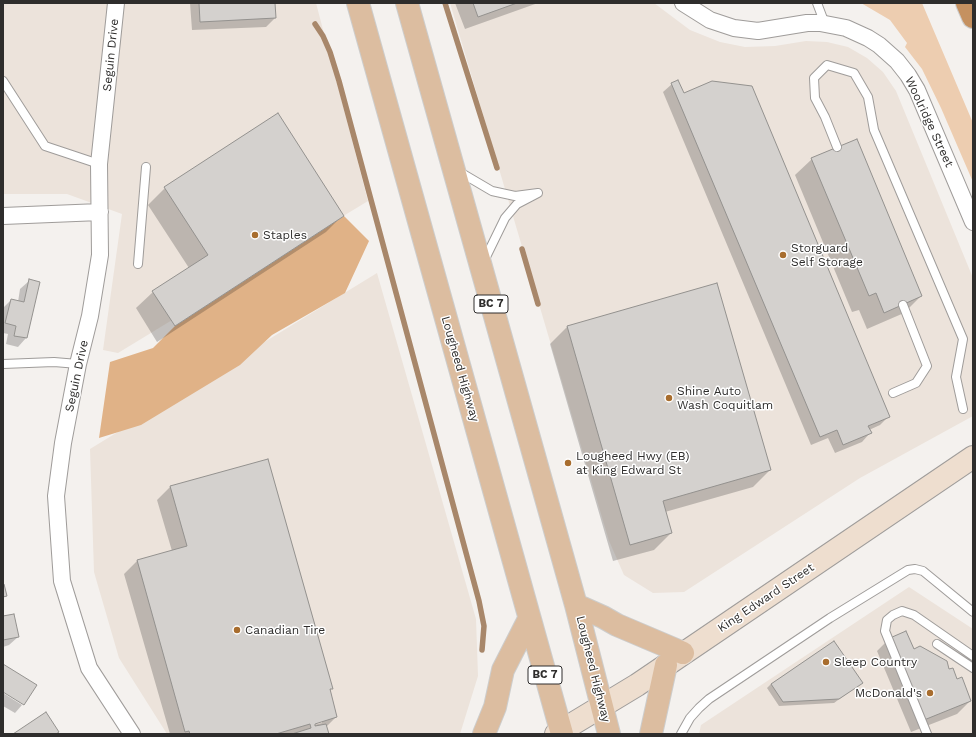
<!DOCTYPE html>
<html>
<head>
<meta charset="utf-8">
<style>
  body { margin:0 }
  #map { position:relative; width:976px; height:737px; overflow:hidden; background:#f4f1ee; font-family:"Work Sans",sans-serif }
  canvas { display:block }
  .frame { position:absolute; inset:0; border:4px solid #2e2d2c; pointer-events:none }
</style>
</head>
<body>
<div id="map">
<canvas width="976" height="737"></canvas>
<div class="frame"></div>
</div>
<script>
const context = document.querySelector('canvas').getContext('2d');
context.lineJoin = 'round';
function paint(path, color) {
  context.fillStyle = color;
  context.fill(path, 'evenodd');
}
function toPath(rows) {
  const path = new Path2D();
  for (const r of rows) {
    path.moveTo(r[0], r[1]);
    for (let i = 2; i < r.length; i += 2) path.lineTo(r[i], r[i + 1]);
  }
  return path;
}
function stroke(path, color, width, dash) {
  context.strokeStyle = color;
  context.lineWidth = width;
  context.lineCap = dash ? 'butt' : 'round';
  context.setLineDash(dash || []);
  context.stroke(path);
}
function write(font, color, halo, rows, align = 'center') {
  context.font = font + ' "Work Sans",sans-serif';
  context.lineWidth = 3;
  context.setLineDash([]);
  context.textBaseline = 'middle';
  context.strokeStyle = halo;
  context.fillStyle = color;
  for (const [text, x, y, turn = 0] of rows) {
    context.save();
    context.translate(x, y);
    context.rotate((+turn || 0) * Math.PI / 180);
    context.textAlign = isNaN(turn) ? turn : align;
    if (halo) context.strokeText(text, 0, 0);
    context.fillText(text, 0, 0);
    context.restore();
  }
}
const built = toPath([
  [3,3,316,3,368,201,118,353,103,350,122,214,67,194,3,194],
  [450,3,654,3,690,30,720,42,745,47,775,46,806,41,827,42,848,47,867,58,883,72,896,91,973,278,973,416,860,478,684,592,653,593,624,575,609,541],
  [377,273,476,619,478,676,460,734,167,734,119,658,94,572,90,449],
  [909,587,973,629,973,734,699,734,701,725]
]);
const green = toPath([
  [861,3,922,3,973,123,973,182,941,108,922,69,905,47,907,43,890,20]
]);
const forest = toPath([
  [344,216,369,241,345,293,272,335,240,365,141,425,99,438,110,362,153,348,175,326]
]);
const shadow = toPath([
  [190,3,274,3,275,18,266,27,192,30],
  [455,3,538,3,465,29],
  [672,84,683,94,888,417,880,425,869,430,870,433,862,442,835,453,828,438,811,445,663,92],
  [812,159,921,296,904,313,867,329,859,310,852,312,795,175],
  [165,188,343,215,326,232,157,342,136,308,153,292,189,268,148,205],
  [29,281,38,283,26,338,18,347,6,344,8,334,3,333,3,308,11,300,18,302,20,289],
  [567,327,770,470,753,487,665,512,671,533,654,550,613,561,550,344],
  [268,460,332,688,329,691,336,717,326,727,328,734,170,734,124,574,137,561,172,551,157,500,170,487],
  [322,720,322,723,310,726,310,724],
  [3,617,18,637,9,645,3,647],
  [890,638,949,670,970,701,957,714,911,732,877,651],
  [834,642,861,683,834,703,779,706,767,688,771,684],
  [3,693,22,705,15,713,3,706]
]);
const stream = toPath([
  [445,3,497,168],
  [315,24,323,36,330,52,339,81,479,601,484,626,482,650],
  [522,249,538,304]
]);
const building = toPath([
  [199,3,275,3,276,18,200,22,199,3],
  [473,3,517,3,478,17,473,3],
  [678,80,684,93,712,81,752,86,890,417,868,426,872,433,843,445,837,430,820,437,671,83,678,80],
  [278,113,344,216,175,326,152,291,208,255,164,187,278,113],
  [857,139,922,296,884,313,876,293,869,296,811,158,857,139],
  [29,279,40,282,27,338,14,336,16,326,5,323,11,299,24,302,29,279],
  [717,283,771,470,663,501,672,533,630,545,567,326,717,283],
  [268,459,333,689,330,689,337,717,315,724,315,726,326,724,329,734,292,734,311,728,310,724,276,734,190,734,189,731,185,732,137,560,187,546,170,486,268,459],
  [3,584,4,584,7,596,3,597,3,584],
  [14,614,19,637,3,640,3,616,14,614],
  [906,631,914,649,920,646,947,661,949,669,953,668,957,679,962,677,971,701,924,720,890,638,906,631],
  [834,641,863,683,839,699,783,702,771,684,834,641],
  [3,664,37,685,24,705,3,692,3,664],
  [46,712,59,732,56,734,13,734,46,712]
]);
const service = toPath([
  [817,3,825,24],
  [3,81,45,146,99,164],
  [837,147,825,117,815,98,814,78,827,65,854,73,868,97,874,130,963,339,956,377,963,409],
  [458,171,492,191,515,196,538,193,517,204,505,218,484,261],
  [138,264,146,167],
  [3,364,54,362,78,364],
  [893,393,916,383,927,366,903,305],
  [937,644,973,668],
  [681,734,690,718,699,708,709,699,830,618,908,570,915,569,923,571,973,612],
  [927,734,885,631,887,620,893,615,902,611,914,615,973,656]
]);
const minor = toPath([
  [116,3,99,164,100,255,90,316,78,364,63,443,56,496,62,581,89,668,132,734],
  [683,3,710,20,734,28,758,31,807,23,820,23,846,28,868,38,879,45,897,61,908,75,917,90,973,222],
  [3,216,100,212]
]);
const secondary = toPath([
  [556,734,637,685,973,457]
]);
const primary = toPath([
  [358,3,562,734],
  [407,3,576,605,609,734],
  [576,605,603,617,617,625,683,653],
  [484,734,495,707,503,670,529,619],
  [651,734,666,665]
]);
const motorway = toPath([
  [967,3,973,17]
]);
const markers = [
  [255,235,4,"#a86d2e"],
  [783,255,4,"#a86d2e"],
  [669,398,4,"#a86d2e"],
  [568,463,4,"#a86d2e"],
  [237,630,4,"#a86d2e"],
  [826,662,4,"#a86d2e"],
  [930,693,4,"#a86d2e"]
];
const shields = [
  [491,304,34],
  [545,675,34]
];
const shieldNames = [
  ["BC 7",491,304],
  ["BC 7",545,675]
];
const streetNames = [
  ["Seguin Drive",111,55,-84],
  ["Woolridge Street",929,122,65],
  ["Lougheed Highway",460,369,74],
  ["Seguin Drive",77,376,-78],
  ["King Edward Street",766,598,-34],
  ["Lougheed Highway",593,669,76]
];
const poiNames = [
  ["Staples",263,235],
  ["Storguard",791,248],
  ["Self Storage",791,262],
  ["Shine Auto",677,391],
  ["Wash Coquitlam",677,405],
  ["Lougheed Hwy (EB)",576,456],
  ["at King Edward St",576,470],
  ["Canadian Tire",245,630],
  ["Sleep Country",834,662],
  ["McDonald's",922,693,"right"]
];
paint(built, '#ece3db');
paint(green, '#edcdb0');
paint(forest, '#e0b287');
paint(shadow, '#0003');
stroke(stream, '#a8876a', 5.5);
paint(building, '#d4d1ce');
stroke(building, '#94928f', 1);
stroke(service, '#9f9c9a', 10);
stroke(minor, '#9f9c9a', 18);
stroke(secondary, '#9f9c9a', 24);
stroke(primary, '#cdcdcc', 24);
stroke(motorway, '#cdcdcc', 24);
stroke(service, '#fff', 8);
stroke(minor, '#fff', 16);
stroke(secondary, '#eedecf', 22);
stroke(primary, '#dcbda0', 22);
stroke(motorway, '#c59160', 22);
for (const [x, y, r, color] of markers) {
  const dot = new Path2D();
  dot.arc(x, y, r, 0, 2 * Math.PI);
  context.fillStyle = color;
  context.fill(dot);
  stroke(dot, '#fff', 1.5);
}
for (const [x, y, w] of shields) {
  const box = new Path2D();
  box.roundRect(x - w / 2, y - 9, w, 18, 3);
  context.fillStyle = '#fff';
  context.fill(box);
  stroke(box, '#2e2d2c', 1);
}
write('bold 11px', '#2e2d2c', null, shieldNames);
write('12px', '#2e2d2c', '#fff', streetNames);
write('12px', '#2e2d2c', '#fff', poiNames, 'left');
</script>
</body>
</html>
